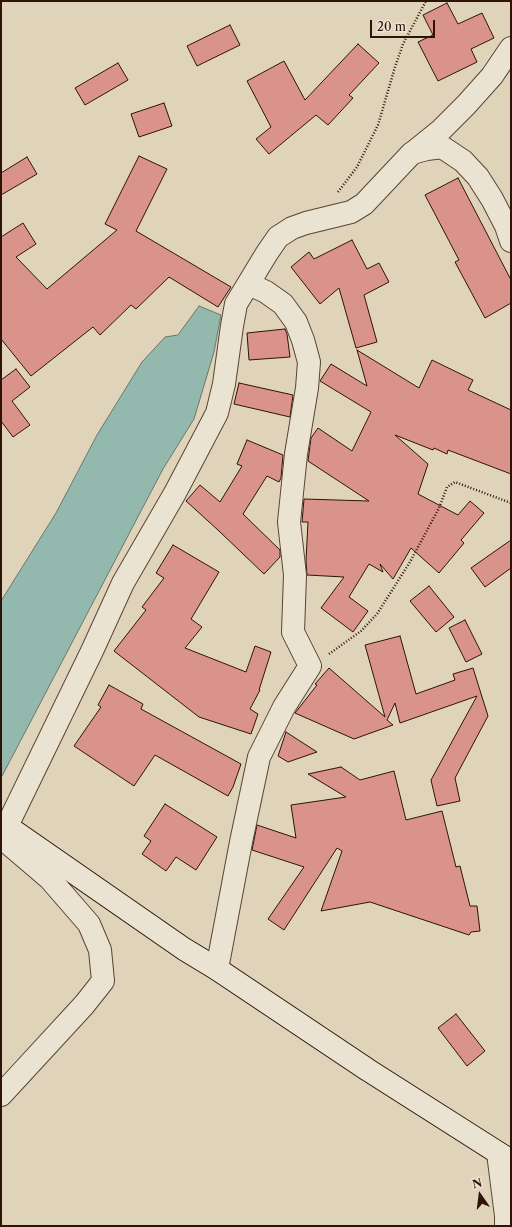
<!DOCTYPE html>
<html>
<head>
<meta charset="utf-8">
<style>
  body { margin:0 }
  #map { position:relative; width:512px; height:1227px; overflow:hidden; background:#dfd4ba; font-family:"Libre Caslon Text",serif }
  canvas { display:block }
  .frame { position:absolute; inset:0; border:2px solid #2f1308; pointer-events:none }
  .north { position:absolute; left:460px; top:1175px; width:40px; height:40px; -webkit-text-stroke:3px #eae3d2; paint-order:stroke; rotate:346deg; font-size:11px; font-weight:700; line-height:16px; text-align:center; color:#2f1308 }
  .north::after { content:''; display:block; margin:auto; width:14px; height:18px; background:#2f1308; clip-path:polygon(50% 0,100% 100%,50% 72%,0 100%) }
  .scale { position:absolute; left:370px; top:20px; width:65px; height:18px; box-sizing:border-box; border:2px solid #2f1308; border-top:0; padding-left:5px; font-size:12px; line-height:14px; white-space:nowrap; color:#2f1308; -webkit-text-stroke:3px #eae3d2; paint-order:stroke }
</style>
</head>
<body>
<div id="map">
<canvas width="512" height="1227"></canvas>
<div class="frame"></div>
<div class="north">N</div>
<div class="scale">20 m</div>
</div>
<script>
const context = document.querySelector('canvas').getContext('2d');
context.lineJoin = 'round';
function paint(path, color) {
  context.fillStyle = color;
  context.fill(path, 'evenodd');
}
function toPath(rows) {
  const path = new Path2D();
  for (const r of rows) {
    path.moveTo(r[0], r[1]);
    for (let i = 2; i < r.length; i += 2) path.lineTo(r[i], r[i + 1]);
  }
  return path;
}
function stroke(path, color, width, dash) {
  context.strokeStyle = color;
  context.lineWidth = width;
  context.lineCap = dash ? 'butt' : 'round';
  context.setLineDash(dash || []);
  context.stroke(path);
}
const water = toPath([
  [199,306,221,315,214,352,194,419,163,469,1,778,1,601,56,513,97,435,142,362,165,337,178,335,199,306]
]);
const building = toPath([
  [447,3,458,24,482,13,494,38,471,49,477,62,438,81,418,42,433,35,423,15,447,3],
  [230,25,240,45,197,66,187,46,230,25],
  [358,44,379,63,349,95,353,98,328,125,316,115,269,154,256,139,271,127,247,81,284,61,305,100,358,44],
  [118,63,128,80,85,105,75,88,118,63],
  [164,103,172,126,139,137,131,114,164,103],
  [139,156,167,169,136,231,231,287,218,307,169,277,136,309,131,305,100,335,93,327,31,376,1,339,1,237,23,223,36,244,16,257,47,289,117,230,105,224,139,156],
  [27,157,37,174,1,195,1,173,27,157],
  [458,178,511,280,511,303,485,318,455,262,459,260,425,195,458,178],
  [352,240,367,269,379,263,389,282,364,295,377,342,356,348,339,288,320,304,291,267,309,252,314,259,352,240],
  [285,329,287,334,290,357,249,360,247,333,285,329],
  [357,350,419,388,432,360,473,380,468,390,511,410,511,474,448,450,447,454,434,448,433,450,395,435,428,464,418,494,458,515,470,501,484,513,461,540,464,543,439,573,411,548,393,579,380,564,383,572,369,564,349,597,368,611,353,632,321,608,344,577,307,575,306,561,308,522,302,522,304,499,369,501,308,461,311,438,318,428,352,451,371,412,320,381,331,364,367,386,357,350],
  [16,369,30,387,12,401,30,425,13,437,1,421,1,380,16,369],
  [239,383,293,395,290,417,234,404,239,383],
  [247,440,283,455,281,478,279,482,267,476,243,514,280,550,280,557,264,574,219,531,186,501,200,485,220,502,242,466,237,464,247,440],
  [511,540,511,568,485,587,471,568,511,540],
  [173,545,219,572,191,619,202,627,185,648,246,672,255,646,271,652,259,690,260,690,250,709,258,714,251,734,199,717,114,651,146,610,142,607,164,578,156,573,173,545],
  [429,586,454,617,436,632,410,601,429,586],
  [465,620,482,654,466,662,449,628,465,620],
  [400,636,416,694,455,680,453,674,473,668,488,716,455,778,460,801,437,806,431,780,477,696,400,723,395,703,387,720,393,725,354,739,295,713,317,685,315,684,329,668,385,717,365,645,400,636],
  [109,685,143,704,141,709,241,764,233,787,228,796,155,755,134,786,74,746,101,707,98,705,109,685],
  [286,732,317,752,288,762,278,756,286,732],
  [341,767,360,780,394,771,406,820,442,811,456,867,460,866,470,906,477,906,480,931,471,932,469,935,370,902,321,911,342,851,337,848,284,930,268,919,304,867,252,850,257,825,296,838,291,805,346,797,308,774,341,767],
  [165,804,217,837,196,870,176,857,166,871,142,854,151,841,144,836,165,804],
  [456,1014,485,1051,467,1066,438,1028,456,1014]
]);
const path = toPath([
  [338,192,357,167,378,125,395,67,403,44,426,1],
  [329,654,361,631,377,614,410,562,439,508,447,487,455,482,511,503]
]);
const minor = toPath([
  [415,151,441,130,466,105,492,76,511,48],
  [1,834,7,826,92,651,123,583,175,493,217,413,224,384,232,326,236,304,267,253,278,237,292,228,306,223,351,212,364,204,412,153,427,149,442,147,463,161,478,177,492,199,506,226,511,241],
  [1,837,50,879,89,924,100,950,103,981,84,1005,1,1095],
  [217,969,241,842,259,757,284,707,310,666,293,632,295,575,289,522,296,454,307,388,309,362,303,340,296,322,283,304,266,292,249,284],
  [498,1153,506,1216,506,1226]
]);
const secondary = toPath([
  [1,822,184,949,217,969,368,1070,511,1161]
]);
paint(water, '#93b8ad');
stroke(water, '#6b766b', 1);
paint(building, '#d9938b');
stroke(building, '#2f1308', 1);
stroke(minor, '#5b4334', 24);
stroke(secondary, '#2f1308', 24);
stroke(path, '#2f1308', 2.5, [1, 2]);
stroke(minor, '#eae3d2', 22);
stroke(secondary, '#eae3d2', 22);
</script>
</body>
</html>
